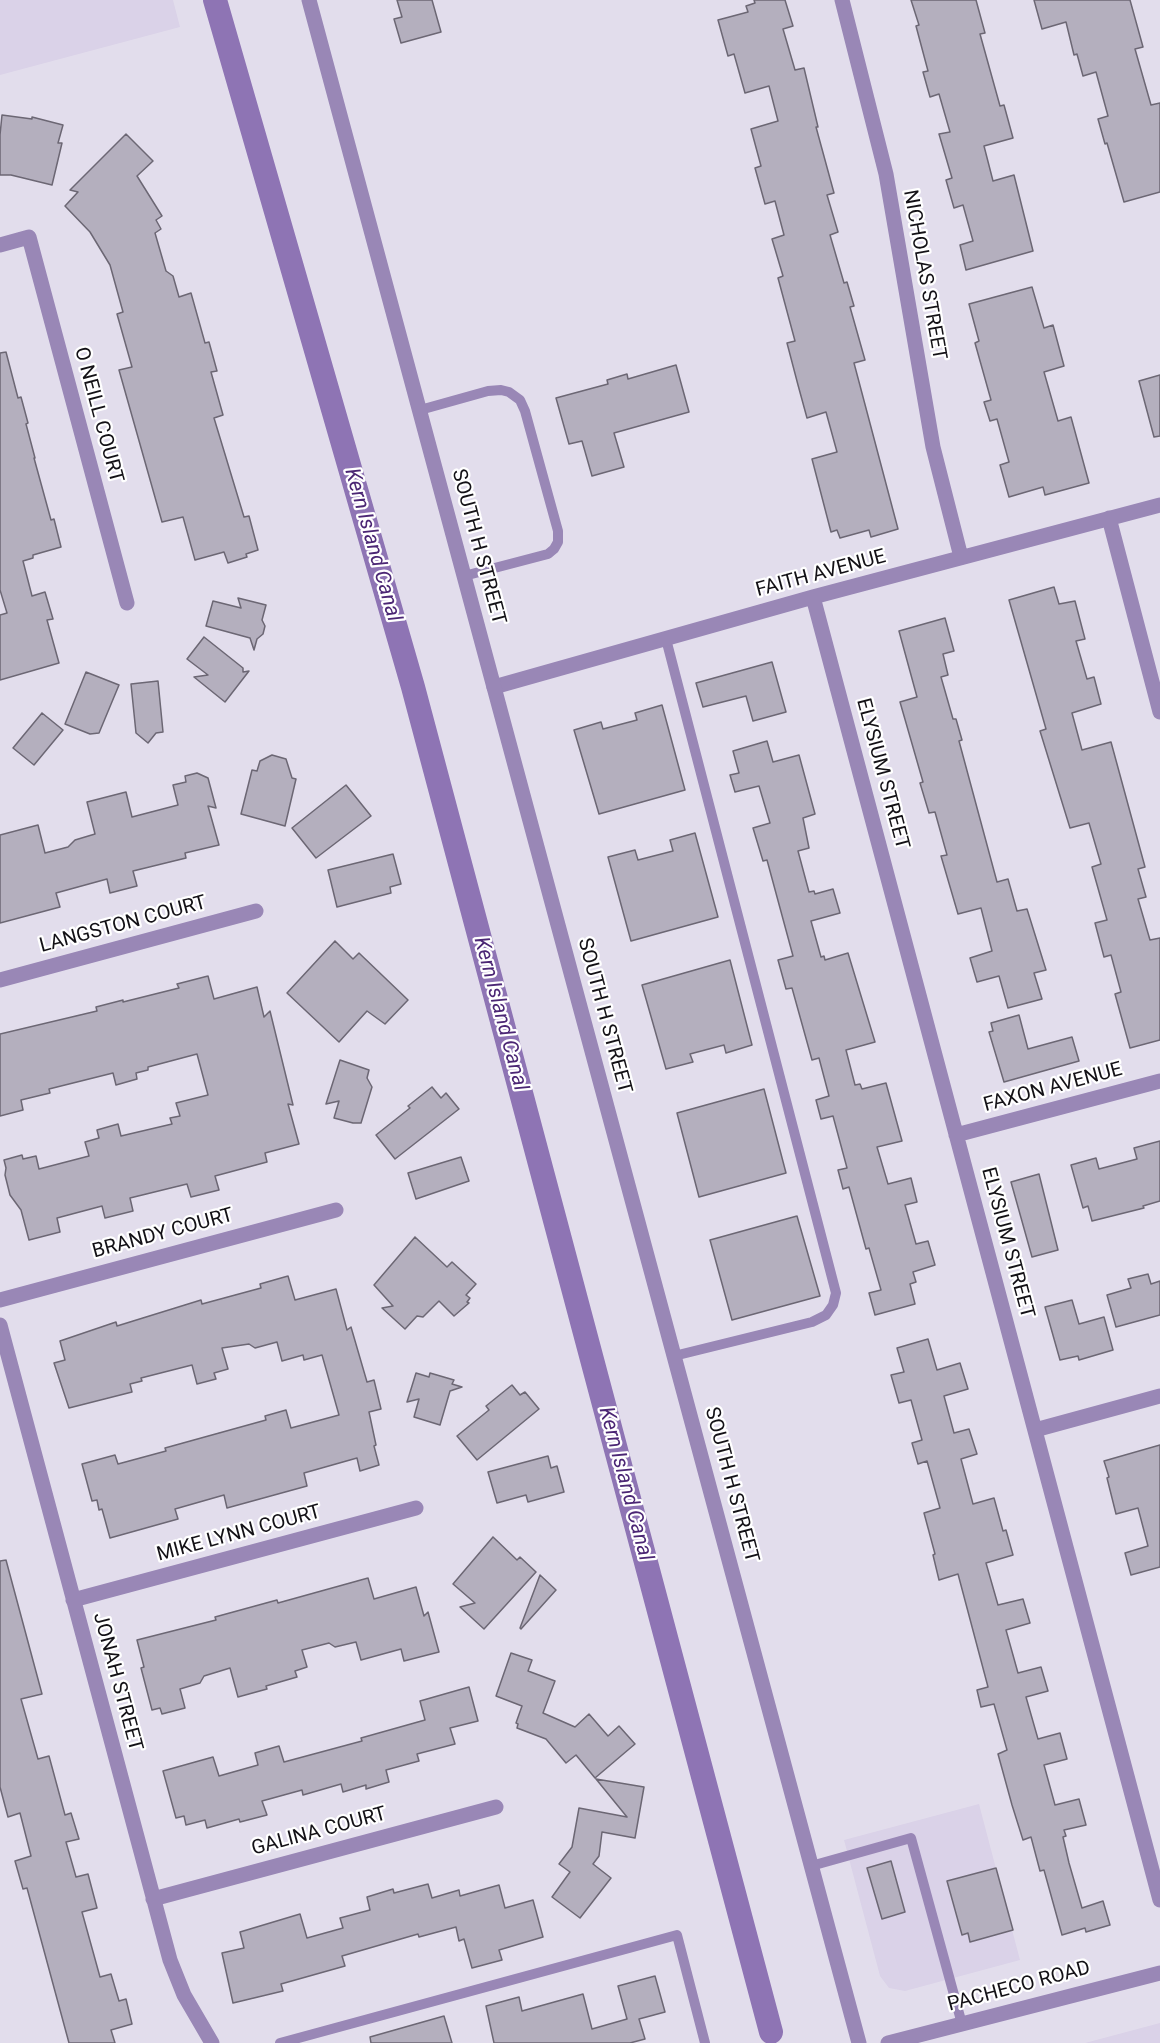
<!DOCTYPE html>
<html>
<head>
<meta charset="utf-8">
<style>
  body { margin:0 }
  canvas { display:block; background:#e2ddec }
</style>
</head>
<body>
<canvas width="1160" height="2043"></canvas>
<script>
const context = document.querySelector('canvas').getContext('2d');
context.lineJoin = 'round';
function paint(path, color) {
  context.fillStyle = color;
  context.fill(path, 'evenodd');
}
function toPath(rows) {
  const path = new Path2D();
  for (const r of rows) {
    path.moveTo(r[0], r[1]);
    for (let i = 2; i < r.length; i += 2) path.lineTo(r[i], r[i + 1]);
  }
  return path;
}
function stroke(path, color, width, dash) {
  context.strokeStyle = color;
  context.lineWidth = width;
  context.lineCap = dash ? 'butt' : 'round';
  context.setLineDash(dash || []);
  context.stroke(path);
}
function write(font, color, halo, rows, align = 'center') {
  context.font = font + ' Roboto,sans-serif';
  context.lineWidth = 4.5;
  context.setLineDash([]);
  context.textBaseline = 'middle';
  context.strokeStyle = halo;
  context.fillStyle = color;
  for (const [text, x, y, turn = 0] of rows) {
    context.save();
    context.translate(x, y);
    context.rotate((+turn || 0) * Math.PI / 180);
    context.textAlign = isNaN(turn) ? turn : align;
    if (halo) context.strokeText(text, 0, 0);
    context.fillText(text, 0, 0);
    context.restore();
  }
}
const built = toPath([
  [0,0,173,0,180,27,0,75],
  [979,1804,1020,1960,905,1991,889,1988,880,1976,844,1840],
  [1160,2023,1160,2043,1085,2043]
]);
const canal = toPath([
  [215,0,413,687,771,2032]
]);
const building = toPath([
  [397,0,432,0,441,32,401,43,394,19,402,17,397,0],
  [754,0,785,0,793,26,783,29,795,70,804,68,818,127,816,127,834,193,827,195,838,232,830,235,844,283,847,282,854,306,850,307,865,360,854,363,898,529,871,537,869,530,840,538,837,530,831,532,812,459,837,452,826,412,807,418,798,385,787,343,795,341,778,278,783,276,772,239,784,235,775,201,765,204,755,168,761,166,751,129,778,121,769,86,745,93,734,54,728,56,718,20,748,12,746,6,755,3,754,0],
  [911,0,976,0,985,33,980,34,1000,106,1004,105,1013,138,984,146,993,181,1014,175,1033,251,966,270,960,245,973,241,963,205,954,208,946,180,952,178,939,134,950,132,939,94,930,97,923,72,928,71,916,26,919,25,911,0],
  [1034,0,1130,0,1143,47,1135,49,1151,105,1160,103,1160,192,1124,202,1107,143,1105,144,1098,119,1108,116,1096,72,1083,76,1077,54,1074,55,1066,22,1042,29,1034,0],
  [2,115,32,119,32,117,63,125,58,143,62,143,52,185,11,175,0,175,0,135,2,115],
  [126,134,153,161,137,176,162,216,156,220,161,229,155,233,166,271,173,276,179,297,191,293,205,343,209,342,217,371,211,372,223,415,214,418,244,517,249,516,258,550,246,554,247,557,228,563,224,552,195,560,183,517,162,522,119,370,132,367,117,314,123,312,110,265,90,232,65,206,78,192,70,190,126,134],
  [1032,287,1044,328,1053,325,1064,366,1044,372,1058,421,1071,417,1089,483,1045,495,1043,487,1009,497,1000,465,1009,462,997,419,990,421,984,402,991,400,975,343,979,341,969,304,1032,287],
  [6,352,18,398,21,397,28,423,26,424,35,458,34,458,51,520,54,519,61,547,33,555,33,558,23,561,32,596,45,592,53,619,47,620,59,663,0,680,0,615,7,613,0,590,0,353,6,352],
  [676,365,689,412,614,433,624,467,592,476,582,441,569,444,556,398,608,384,607,380,627,374,628,379,676,365],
  [1160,375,1160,436,1154,437,1139,381,1160,375],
  [1054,587,1059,604,1075,601,1085,639,1076,641,1087,679,1094,677,1101,704,1072,713,1082,750,1111,742,1145,867,1138,869,1146,897,1138,899,1150,940,1160,938,1160,1040,1130,1048,1115,994,1121,992,1111,955,1104,957,1095,923,1107,920,1092,867,1101,864,1089,823,1070,828,1040,731,1046,729,1009,600,1054,587],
  [238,598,266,605,262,620,265,626,263,634,257,639,254,650,250,638,206,626,213,601,241,608,238,598],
  [945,618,954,651,943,654,948,675,941,677,953,719,956,719,962,740,959,741,997,882,1008,879,1017,911,1027,909,1046,970,1034,973,1042,999,1008,1008,999,976,977,982,970,958,992,951,981,908,958,914,941,856,947,855,935,812,929,813,920,783,923,782,900,702,917,697,899,631,945,618],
  [204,637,243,668,243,672,249,671,225,702,194,677,208,675,187,659,204,637],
  [772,662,786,712,753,721,746,696,703,707,696,683,772,662],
  [86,672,119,685,99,733,90,734,65,724,86,672],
  [158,681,163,732,156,733,148,743,136,733,131,684,158,681],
  [662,705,685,790,599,814,574,730,601,722,603,729,637,720,635,713,662,705],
  [42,713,63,730,34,765,13,748,42,713],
  [767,741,773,762,799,755,815,814,803,818,809,848,798,851,809,892,814,891,815,894,833,889,840,913,811,921,821,957,824,956,825,960,848,953,875,1042,846,1050,855,1085,860,1084,862,1089,886,1083,902,1141,877,1147,888,1184,911,1178,917,1202,905,1205,916,1244,928,1241,935,1265,913,1272,916,1282,910,1284,915,1304,875,1315,869,1293,881,1290,869,1248,866,1249,849,1187,843,1189,838,1170,847,1168,833,1116,821,1119,816,1100,829,1096,819,1058,812,1060,792,988,786,989,778,960,793,956,767,860,763,861,753,828,770,823,759,786,735,792,730,775,739,773,733,751,767,741],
  [272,755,286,759,292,778,296,779,285,826,241,814,252,770,257,771,260,761,272,755],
  [197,773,208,778,216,808,208,806,219,845,185,853,186,858,133,871,137,886,110,893,107,879,56,893,60,907,0,923,0,835,38,825,45,853,68,847,75,840,95,834,87,802,126,792,132,817,178,805,173,785,186,782,185,776,197,773],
  [346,785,371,816,316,858,292,828,346,785],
  [695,833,718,917,631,941,608,857,635,850,638,860,673,851,670,840,695,833],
  [393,854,401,884,390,887,391,893,337,907,328,870,393,854],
  [335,941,353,959,359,953,408,1000,385,1024,367,1011,339,1042,287,993,335,941],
  [730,960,752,1045,726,1053,724,1045,690,1054,693,1062,666,1069,642,985,730,960],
  [208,976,214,999,257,987,264,1017,270,1011,293,1105,288,1104,299,1144,265,1153,267,1162,215,1176,219,1190,191,1197,187,1184,130,1198,133,1211,105,1218,102,1206,57,1218,60,1232,29,1240,21,1210,10,1195,5,1175,6,1168,4,1160,22,1155,23,1159,36,1156,39,1169,89,1156,85,1142,99,1138,97,1130,118,1124,121,1136,172,1124,170,1118,180,1116,176,1103,208,1095,197,1054,148,1067,148,1070,136,1073,137,1079,116,1085,113,1073,49,1089,50,1093,21,1100,23,1110,0,1116,0,1034,97,1011,96,1007,123,1000,123,1002,179,988,177,984,208,976],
  [1019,1015,1028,1049,1072,1037,1079,1061,1004,1082,989,1032,993,1031,991,1023,1019,1015],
  [340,1060,369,1070,367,1078,372,1087,361,1123,353,1123,334,1118,339,1101,326,1104,340,1060],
  [432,1087,441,1098,446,1093,459,1109,395,1159,376,1135,410,1108,408,1106,432,1087],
  [764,1089,786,1173,699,1197,677,1113,764,1089],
  [1160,1141,1160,1201,1143,1206,1144,1208,1092,1221,1088,1206,1083,1208,1071,1165,1096,1158,1099,1169,1137,1159,1134,1148,1160,1141],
  [461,1157,469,1181,416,1199,408,1173,461,1157],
  [1039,1174,1058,1250,1032,1257,1011,1182,1039,1174],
  [797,1216,820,1296,732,1320,710,1240,797,1216],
  [415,1237,447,1267,452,1262,476,1284,466,1295,470,1298,467,1302,469,1303,454,1316,439,1301,423,1317,417,1316,405,1329,382,1308,393,1306,374,1285,415,1237],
  [1148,1274,1151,1284,1160,1281,1160,1315,1116,1327,1107,1295,1131,1288,1128,1279,1148,1274],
  [288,1276,295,1300,336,1289,347,1330,351,1327,367,1382,374,1380,381,1409,369,1412,376,1445,374,1446,379,1465,360,1471,357,1458,304,1473,307,1486,227,1508,224,1495,175,1509,178,1519,110,1538,102,1509,99,1510,97,1500,92,1501,82,1464,115,1455,118,1464,166,1451,165,1448,266,1420,265,1416,286,1410,291,1428,339,1415,322,1355,304,1360,303,1355,282,1361,277,1342,255,1348,249,1344,222,1348,228,1369,214,1373,216,1379,197,1384,192,1365,141,1378,142,1381,130,1384,132,1392,69,1408,54,1363,65,1360,60,1341,116,1322,117,1326,201,1300,202,1304,261,1288,260,1284,288,1276],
  [1072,1300,1079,1324,1104,1317,1113,1350,1079,1360,1078,1356,1060,1360,1045,1307,1072,1300],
  [928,1339,937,1370,960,1363,968,1389,944,1396,954,1433,969,1429,977,1454,961,1459,973,1504,994,1498,1003,1531,1006,1530,1013,1555,986,1563,998,1605,1023,1599,1030,1623,1006,1630,1018,1673,1041,1667,1048,1691,1026,1697,1038,1739,1060,1733,1067,1759,1044,1765,1055,1805,1079,1799,1086,1825,1064,1830,1066,1836,1063,1837,1069,1863,1082,1908,1103,1901,1110,1925,1086,1932,1085,1928,1062,1935,1044,1870,1040,1871,1031,1837,1023,1840,1012,1805,998,1754,1007,1750,994,1704,981,1707,977,1690,988,1687,958,1574,939,1580,933,1555,935,1554,924,1513,940,1508,927,1461,918,1464,912,1443,922,1440,911,1400,899,1403,891,1375,904,1372,897,1348,928,1339],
  [416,1373,429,1377,430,1373,454,1380,452,1384,462,1387,450,1391,440,1425,414,1417,419,1399,407,1402,416,1373],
  [512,1385,520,1395,525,1392,539,1409,477,1460,457,1436,489,1410,486,1406,512,1385],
  [1160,1445,1160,1567,1131,1575,1125,1553,1148,1546,1138,1508,1116,1514,1107,1478,1109,1477,1104,1461,1160,1445],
  [548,1456,551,1468,557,1466,564,1492,528,1502,526,1495,497,1503,488,1472,548,1456],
  [493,1537,517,1560,520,1557,536,1572,484,1629,460,1607,475,1603,453,1584,493,1537],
  [6,1560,42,1694,21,1699,38,1759,49,1756,65,1815,71,1813,79,1839,66,1842,76,1877,88,1874,97,1908,82,1912,100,1977,111,1974,119,2001,126,1999,132,2024,111,2030,115,2043,69,2043,27,1888,23,1889,15,1861,31,1856,20,1813,8,1817,0,1787,0,1561,6,1560],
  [540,1575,556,1590,521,1629,520,1628,540,1575],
  [368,1578,374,1599,416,1587,424,1616,428,1612,439,1652,404,1661,401,1649,361,1660,356,1642,335,1647,329,1643,302,1650,307,1667,295,1671,297,1677,266,1686,267,1689,238,1697,230,1668,204,1676,200,1683,180,1689,185,1708,162,1714,160,1708,152,1710,141,1668,144,1667,137,1640,216,1620,215,1617,277,1600,278,1603,368,1578],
  [511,1653,532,1660,528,1671,555,1681,543,1713,575,1727,589,1714,608,1736,619,1726,635,1744,595,1778,576,1755,566,1763,546,1739,517,1728,518,1724,516,1723,522,1706,496,1696,511,1653],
  [469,1687,478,1721,450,1728,455,1744,417,1754,419,1761,386,1770,389,1782,366,1789,366,1785,343,1792,341,1784,303,1795,302,1790,262,1801,267,1815,240,1822,239,1819,207,1828,205,1820,186,1825,184,1816,176,1818,163,1771,213,1757,219,1776,258,1765,255,1753,279,1746,284,1762,362,1741,361,1738,425,1720,420,1701,469,1687],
  [596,1779,644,1787,635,1838,602,1832,599,1856,593,1864,611,1878,580,1918,552,1897,570,1872,559,1864,572,1847,579,1808,627,1817,596,1779],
  [891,1861,905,1912,882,1919,867,1868,891,1861],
  [996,1868,1013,1930,970,1942,968,1933,962,1935,947,1881,996,1868],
  [428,1884,432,1898,459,1890,460,1896,499,1885,505,1908,533,1900,543,1937,499,1950,502,1960,472,1968,464,1939,459,1941,456,1927,419,1937,418,1934,342,1956,345,1966,281,1984,283,1991,233,2003,222,1953,244,1948,240,1932,300,1914,307,1938,343,1928,340,1918,370,1910,367,1897,393,1889,394,1893,428,1884],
  [655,1976,665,2012,639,2019,645,2039,630,2043,494,2043,486,2006,519,1997,522,2011,583,1994,592,2029,627,2019,618,1986,655,1976],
  [444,2016,452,2043,371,2043,370,2037,444,2016]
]);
const service = toPath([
  [420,410,488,391,501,390,509,392,520,400,525,411,558,531,558,542,554,549,548,554,464,576],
  [666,639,836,1293,833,1305,826,1315,812,1322,674,1356],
  [811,1866,911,1838,962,2024],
  [280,2043,677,1935,705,2043]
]);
const minor = toPath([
  [842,0,886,174,933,447,961,557],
  [0,245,29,237,127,603],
  [1109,518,1160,712],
  [813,597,1160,1900],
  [494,687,813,597,1160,505],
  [0,980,256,911],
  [956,1135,1160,1081],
  [0,1300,336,1210],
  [0,1325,170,1960,184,1995,212,2043],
  [1035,1430,1160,1396],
  [73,1600,416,1508],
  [153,1899,496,1807]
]);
const tertiary = toPath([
  [309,0,859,2043],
  [888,2043,1160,1973]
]);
const streetNames = [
  ["NICHOLAS STREET",924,275,80],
  ["O NEILL COURT",98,415,75],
  ["SOUTH H STREET",478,547,75],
  ["FAITH AVENUE",821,574,-15],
  ["ELYSIUM STREET",882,774,75],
  ["LANGSTON COURT",123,925,-15],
  ["SOUTH H STREET",604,1016,75],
  ["FAXON AVENUE",1053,1088,-15],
  ["BRANDY COURT",163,1234,-15],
  ["ELYSIUM STREET",1007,1243,75],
  ["SOUTH H STREET",731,1485,75],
  ["MIKE LYNN COURT",239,1534,-15],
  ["JONAH STREET",117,1682,75],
  ["GALINA COURT",319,1832,-15],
  ["PACHECO ROAD",1019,1987,-15]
];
const waterNames = [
  ["Kern Island Canal",372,545,74],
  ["Kern Island Canal",500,1014,75],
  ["Kern Island Canal",625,1484,75]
];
paint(built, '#dad2e8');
stroke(canal, '#8e74b4', 24);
paint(building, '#b4afbe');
stroke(building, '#6c6774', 1.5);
stroke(service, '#9987b6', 10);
stroke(minor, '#9987b6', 15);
stroke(tertiary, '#9987b6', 15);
write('20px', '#131116', '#fff', streetNames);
write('italic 21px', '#4b2674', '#fff', waterNames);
</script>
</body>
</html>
